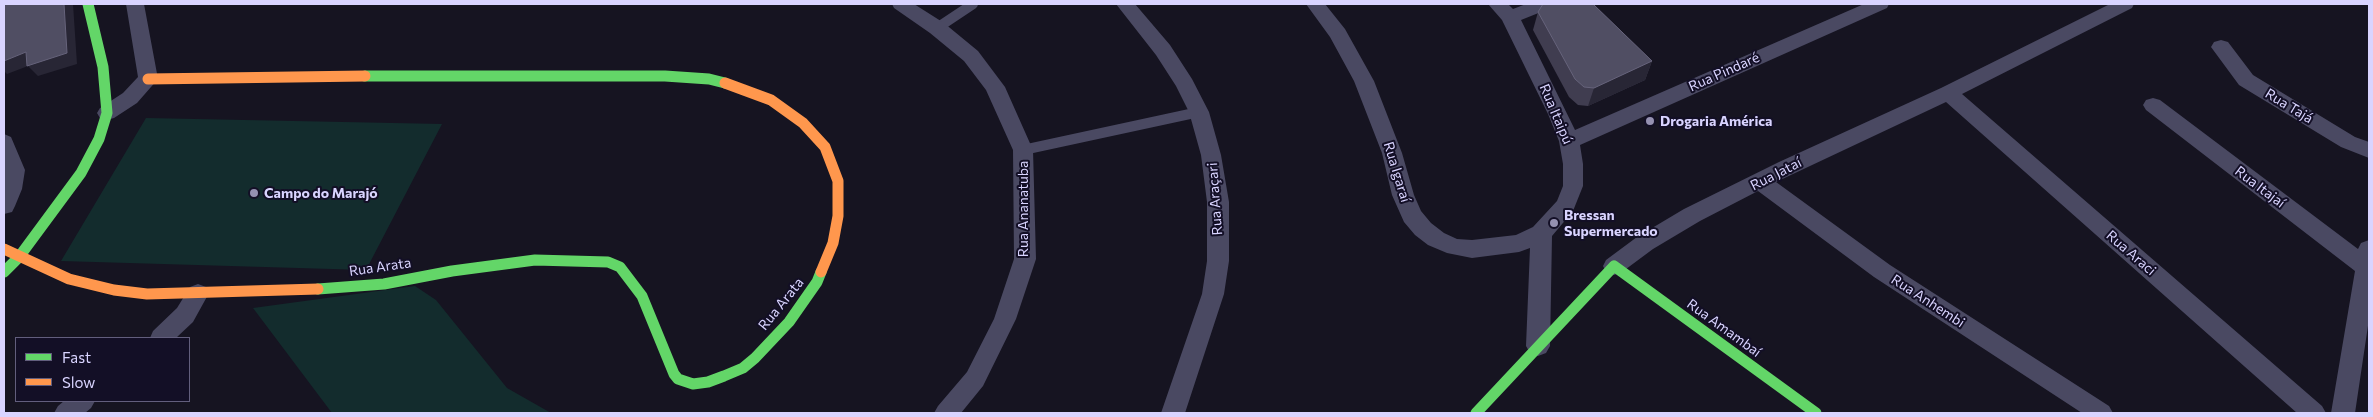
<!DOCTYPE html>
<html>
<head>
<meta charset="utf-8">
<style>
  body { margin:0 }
  #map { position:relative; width:2373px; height:417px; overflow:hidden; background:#161421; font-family:Commissioner,sans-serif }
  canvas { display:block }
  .frame { position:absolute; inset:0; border:5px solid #d9d4ff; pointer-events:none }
  .legend { position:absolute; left:15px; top:337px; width:175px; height:65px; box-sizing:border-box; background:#130f26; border:1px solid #625e7d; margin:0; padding:6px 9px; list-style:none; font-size:15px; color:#d9d4ff }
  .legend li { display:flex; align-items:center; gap:10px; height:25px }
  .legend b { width:25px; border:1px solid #625e7d }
</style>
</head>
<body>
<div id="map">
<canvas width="2373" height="417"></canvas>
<div class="frame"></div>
<ul class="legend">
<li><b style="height:6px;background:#63d668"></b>Fast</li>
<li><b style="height:6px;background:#ff974d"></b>Slow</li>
</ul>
</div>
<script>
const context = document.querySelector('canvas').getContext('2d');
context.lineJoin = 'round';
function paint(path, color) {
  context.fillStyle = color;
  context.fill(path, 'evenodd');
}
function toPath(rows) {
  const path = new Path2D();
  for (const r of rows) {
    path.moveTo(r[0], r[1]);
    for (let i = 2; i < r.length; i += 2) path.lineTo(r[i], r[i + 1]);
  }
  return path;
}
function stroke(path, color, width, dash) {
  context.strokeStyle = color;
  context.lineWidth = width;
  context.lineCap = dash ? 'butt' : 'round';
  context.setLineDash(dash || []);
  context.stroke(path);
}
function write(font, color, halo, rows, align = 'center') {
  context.font = font + ' Commissioner,sans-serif';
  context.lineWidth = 4;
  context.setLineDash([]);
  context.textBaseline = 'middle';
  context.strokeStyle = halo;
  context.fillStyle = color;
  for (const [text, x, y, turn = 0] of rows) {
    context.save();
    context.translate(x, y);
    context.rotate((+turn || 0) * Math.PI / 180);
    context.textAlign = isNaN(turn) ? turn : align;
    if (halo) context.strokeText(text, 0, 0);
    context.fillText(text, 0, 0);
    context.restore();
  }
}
const green = toPath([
  [146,118,442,124,366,270,61,261],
  [415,286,436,300,507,388,551,413,332,413,253,308]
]);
const lane = toPath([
  [937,28,973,4],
  [1023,150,1199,112]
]);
const street = toPath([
  [126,4,144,4,158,79,137,103,114,118,107,120,100,118,97,113,100,108,123,93,138,77,126,4],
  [892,4,914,4,944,23,978,51,1005,87,1033,150,1036,259,1016,319,983,386,961,413,934,413,938,406,967,372,994,319,1014,259,1013,150,986,90,964,61,930,33,894,8,892,4],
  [1116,4,1135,4,1170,45,1192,79,1209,112,1221,155,1229,202,1229,261,1224,294,1185,413,1161,413,1202,294,1207,261,1207,202,1201,155,1189,112,1176,86,1156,55,1116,4],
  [1306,4,1325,4,1345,29,1374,81,1402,153,1414,195,1421,211,1431,223,1444,233,1457,239,1472,240,1516,235,1533,227,1557,201,1563,186,1563,164,1559,141,1548,114,1502,20,1488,4,1508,4,1513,9,1526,4,1553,4,1551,8,1521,20,1575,130,1864,4,1889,4,1887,8,1580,145,1583,164,1583,186,1573,211,1552,236,1550,346,1546,353,1538,356,1530,353,1526,346,1530,248,1519,252,1472,258,1447,253,1428,245,1415,235,1404,222,1392,195,1382,153,1354,81,1330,37,1306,4],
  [2110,4,2134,4,2132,8,1962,94,2322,406,2326,413,2297,413,1946,102,1776,182,1890,265,2109,406,2113,413,2082,413,1874,277,1758,191,1700,221,1653,249,1622,272,1614,275,1606,272,1603,266,1606,260,1637,237,1684,209,1779,162,1941,88,2110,4],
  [2221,40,2228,42,2253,75,2355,137,2369,142,2369,158,2341,147,2239,85,2211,47,2214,42,2221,40],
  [2153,98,2160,100,2358,249,2361,243,2369,240,2369,319,2355,413,2331,413,2355,271,2146,110,2143,105,2146,100,2153,98],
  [4,134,11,137,25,170,22,189,15,206,12,212,4,214,4,134],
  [198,284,206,287,209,293,193,322,176,338,150,338,153,331,177,308,190,287,198,284],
  [64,401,95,401,91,408,85,413,54,413,58,406,64,401]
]);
const fast = toPath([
  [365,76,665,76,709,79,725,83],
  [4,272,19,257,81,173,99,139,107,113,103,67,88,4],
  [318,289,384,284,452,271,535,260,608,262,620,267,642,296,674,374,678,379,693,384,708,382,724,376,743,368,755,358,789,322,817,282,821,272],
  [1476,413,1614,266,1816,413]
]);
const slow = toPath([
  [148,79,365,76],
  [725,83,771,100,803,123,825,147,838,181,838,216,833,243,821,272],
  [4,249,69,279,114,290,147,294,318,289]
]);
const wall = toPath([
  [1538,12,1652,61,1645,80,1588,106,1578,105,1569,97,1533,30]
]);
const shadedWall = toPath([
  [64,4,73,4,77,64,38,76,28,66,7,74,4,71,4,61,26,52],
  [1652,61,1645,80,1588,106,1594,88]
]);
const building = toPath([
  [4,4,64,4,67,53,27,66,26,52,4,61,4,4],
  [1543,4,1593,4,1652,61,1594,88,1584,87,1575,79,1538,12,1543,4]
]);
const markers = [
  [1650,121,5,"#9591b1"],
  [254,193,5,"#9591b1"],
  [1554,223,5,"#9591b1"]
];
const streetNames = [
  ["Rua Pindaré",1724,72,-24],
  ["Rua Tajá",2289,106,31],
  ["Rua Itaipú",1556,114,67],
  ["Rua Igaraí",1397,172,73],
  ["Rua Jataí",1776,174,-27],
  ["Rua Itajaí",2260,187,37],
  ["Rua Araçari",1215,199,-94],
  ["Rua Ananatuba",1023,209,-90],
  ["Rua Araci",2131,253,41],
  ["Rua Arata",380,267,-8],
  ["Rua Anhembi",1928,301,33],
  ["Rua Arata",781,304,-51],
  ["Rua Amambaí",1724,328,36]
];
const poiNames = [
  ["Drogaria América",1660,121],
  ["Campo do Marajó",264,193],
  ["Bressan",1564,215],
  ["Supermercado",1564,231]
];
paint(green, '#132c2d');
stroke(lane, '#4a4962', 10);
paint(street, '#4a4962');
stroke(fast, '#63d668', 11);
stroke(slow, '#ff974d', 11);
paint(wall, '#403d50');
paint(shadedWall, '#282635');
paint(building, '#504e63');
stroke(building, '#66637b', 1);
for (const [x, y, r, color] of markers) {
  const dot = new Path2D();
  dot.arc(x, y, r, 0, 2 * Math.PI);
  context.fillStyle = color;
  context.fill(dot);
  stroke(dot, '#130f26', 2);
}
write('14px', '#d9d4ff', '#130f26', streetNames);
write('bold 14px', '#d9d4ff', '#130f26', poiNames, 'left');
</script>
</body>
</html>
